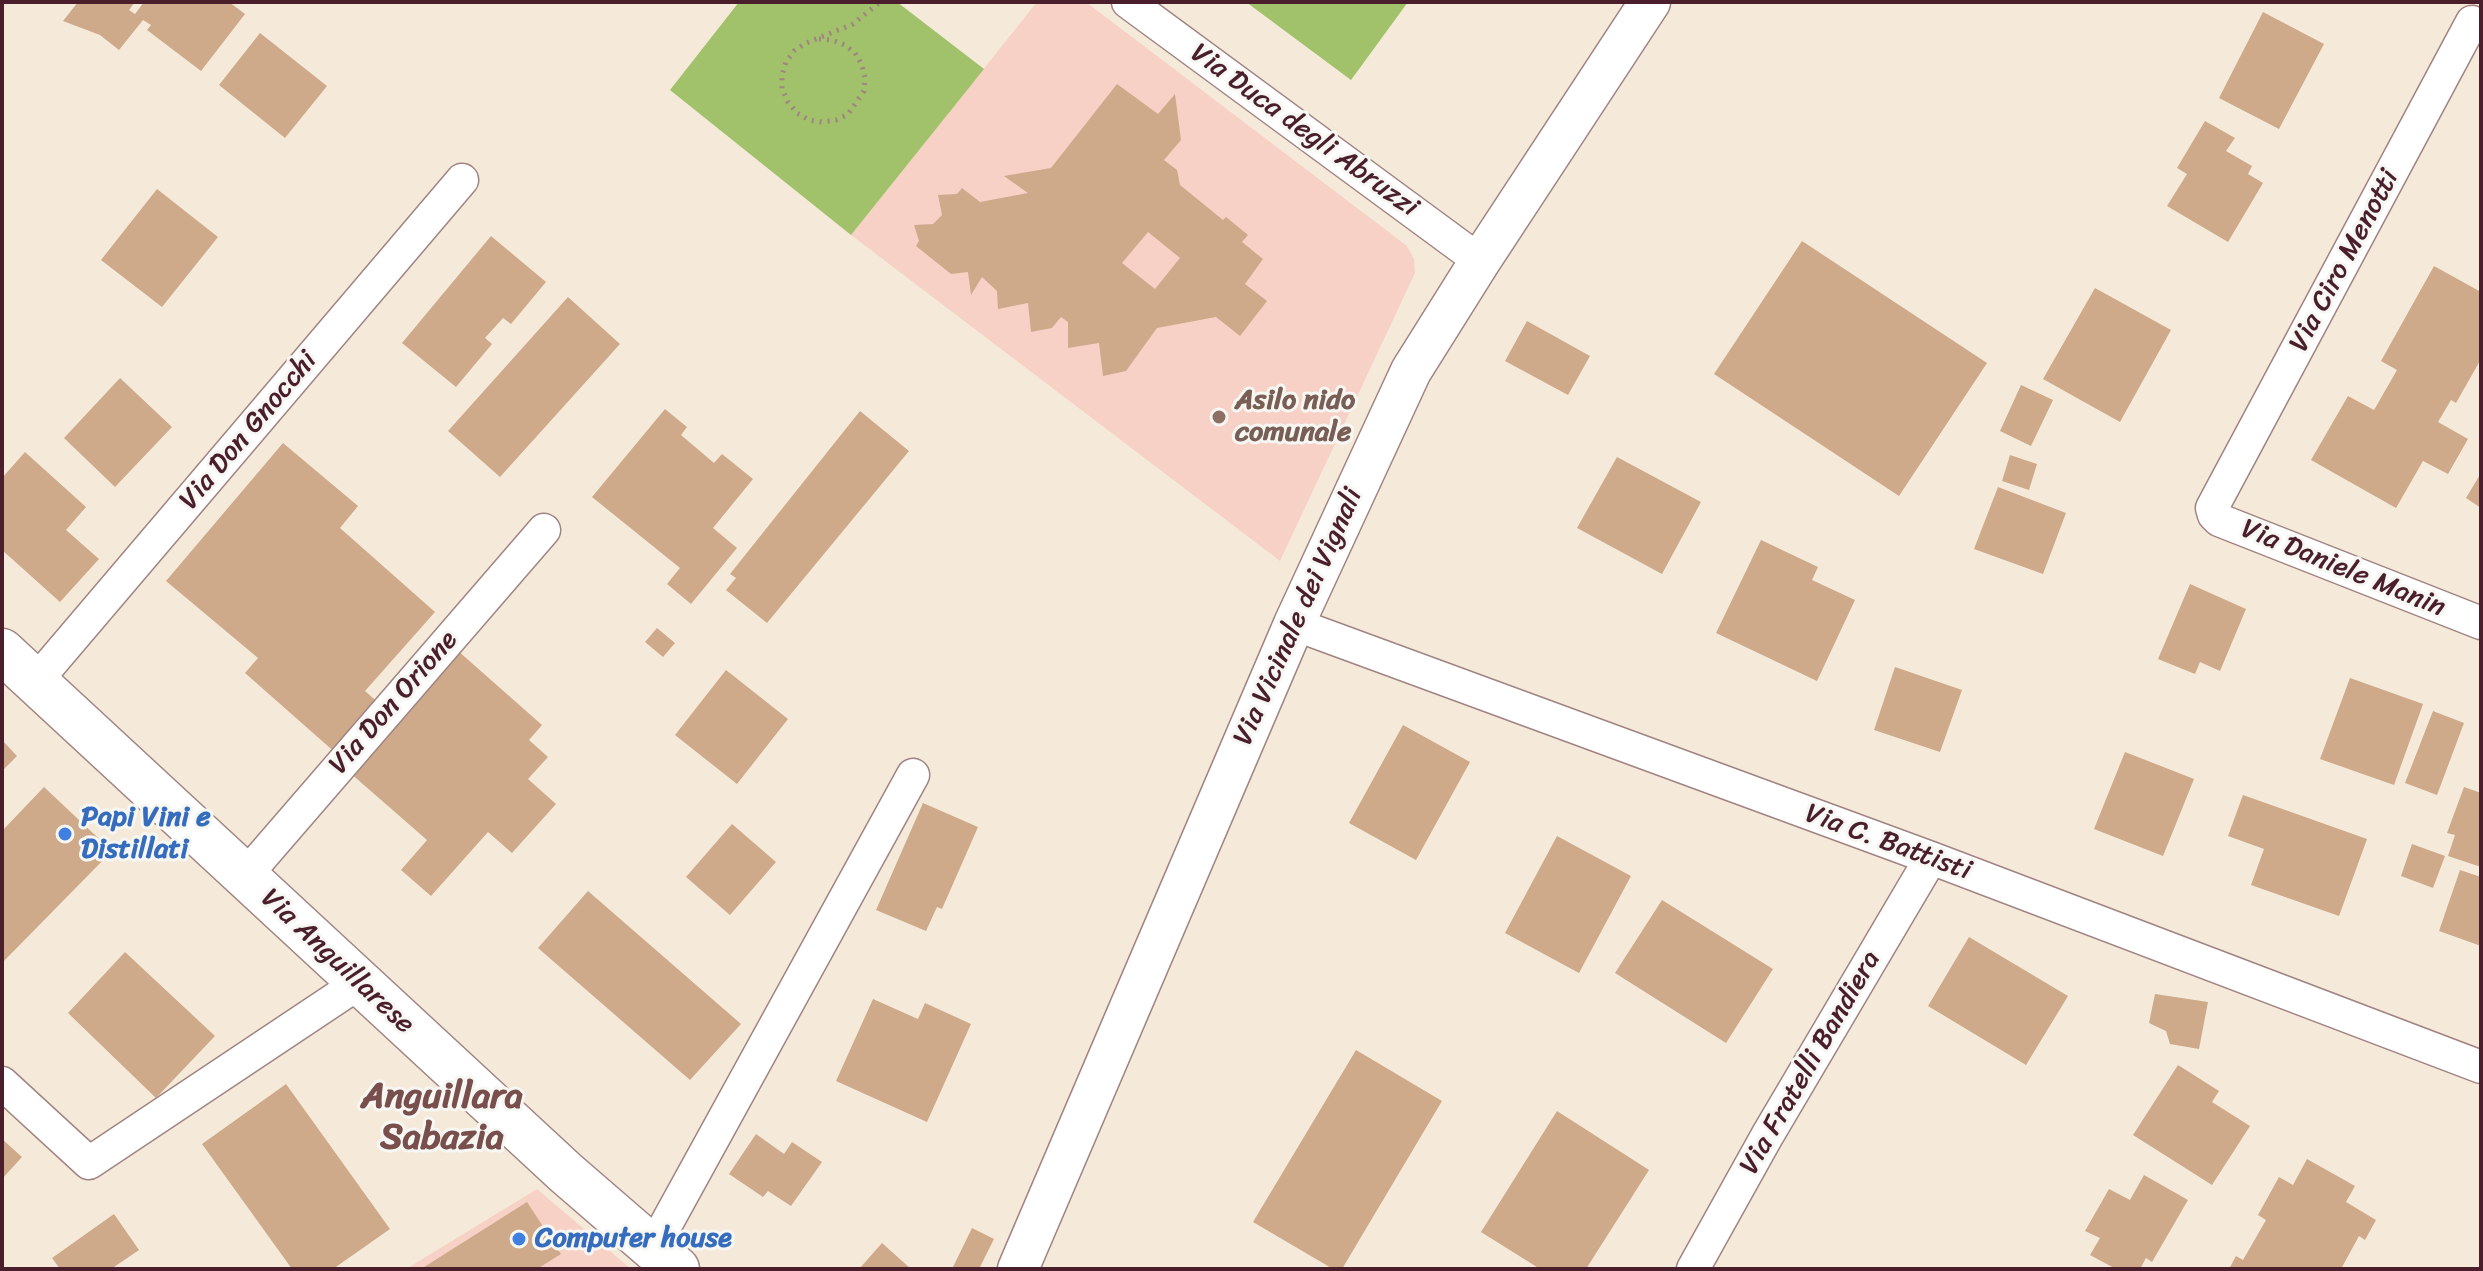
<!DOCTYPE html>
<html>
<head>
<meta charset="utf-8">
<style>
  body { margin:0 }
  #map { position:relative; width:2483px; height:1271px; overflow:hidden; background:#f5eada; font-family:Sriracha,sans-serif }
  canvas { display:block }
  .frame { position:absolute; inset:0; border:4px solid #4a1f2b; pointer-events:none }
</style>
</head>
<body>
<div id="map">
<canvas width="2483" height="1271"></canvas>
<div class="frame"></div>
</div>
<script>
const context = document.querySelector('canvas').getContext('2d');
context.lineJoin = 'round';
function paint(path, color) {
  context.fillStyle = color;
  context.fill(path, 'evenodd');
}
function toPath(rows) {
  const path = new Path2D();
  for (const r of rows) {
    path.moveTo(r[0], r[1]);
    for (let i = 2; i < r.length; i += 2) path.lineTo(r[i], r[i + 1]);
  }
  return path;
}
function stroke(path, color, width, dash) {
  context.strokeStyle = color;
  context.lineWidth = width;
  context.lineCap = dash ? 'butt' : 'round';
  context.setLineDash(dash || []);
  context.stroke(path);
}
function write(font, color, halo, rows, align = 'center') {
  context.font = font + ' Sriracha,sans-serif';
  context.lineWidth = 6;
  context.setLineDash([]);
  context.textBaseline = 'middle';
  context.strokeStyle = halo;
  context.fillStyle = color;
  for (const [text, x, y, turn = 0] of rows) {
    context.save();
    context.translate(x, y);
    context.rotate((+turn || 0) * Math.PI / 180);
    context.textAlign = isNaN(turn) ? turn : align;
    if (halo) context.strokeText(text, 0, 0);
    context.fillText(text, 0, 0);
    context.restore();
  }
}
const built = toPath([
  [1037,2,1086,2,1407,246,1414,259,1415,273,1280,561,851,235],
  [537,1189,631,1269,406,1269]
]);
const green = toPath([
  [739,2,897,2,984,69,851,235,670,90],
  [1246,2,1408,2,1351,80]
]);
const building = toPath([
  [78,2,135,2,129,10,135,14,144,2,229,2,245,14,201,71,147,30,151,25,143,20,119,50,100,35,63,21],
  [2263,12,2324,44,2279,129,2219,98],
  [260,33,327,86,285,138,219,85],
  [1117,84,1158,114,1175,94,1181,140,1164,160,1177,170,1180,185,1223,220,1226,217,1248,235,1242,242,1263,259,1245,284,1267,301,1240,336,1216,317,1157,328,1126,371,1103,376,1099,343,1068,348,1068,322,1061,317,1052,328,1031,332,1028,303,998,309,997,291,982,277,971,295,968,272,951,274,916,246,919,241,914,225,933,224,942,215,938,195,957,194,962,188,980,202,1028,193,1004,176,1051,168],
  [1148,232,1180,258,1155,289,1122,263],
  [2205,121,2235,138,2226,151,2252,166,2248,174,2263,183,2228,242,2167,206,2187,174,2177,168],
  [157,189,218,237,162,307,101,260],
  [491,236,546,282,511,324,503,318,485,338,492,344,456,387,402,343],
  [1802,241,1987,363,1899,496,1714,374],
  [2434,266,2481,292,2481,359,2456,403,2451,400,2438,422,2468,439,2448,474,2423,461,2396,508,2311,460,2348,396,2374,410,2397,370,2381,361],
  [2095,288,2171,330,2120,422,2043,379],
  [568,297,620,344,500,477,448,431],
  [1527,321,1590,356,1568,395,1505,361],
  [120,378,172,427,115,487,64,438],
  [2021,385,2053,400,2031,446,2000,431],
  [665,409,687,427,681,435,714,463,722,454,753,479,713,528,737,548,691,604,667,584,680,568,592,497],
  [860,411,909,451,767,623,726,590,736,578,730,574],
  [283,443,358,506,340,528,435,612,365,691,382,706,338,755,245,673,258,658,166,581],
  [25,452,86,507,66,530,99,559,60,602,2,550,2,478],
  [2010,455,2037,464,2029,490,2002,481],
  [1617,457,1701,502,1662,574,1577,528],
  [2481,473,2481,508,2466,498],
  [1998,487,2066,513,2043,574,1974,549],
  [1761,540,1818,567,1812,580,1855,600,1817,681,1716,633],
  [2190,584,2246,609,2220,671,2200,662,2195,674,2158,659],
  [657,628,675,643,663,657,645,642],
  [457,650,542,725,529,740,548,757,528,779,556,804,512,853,488,832,431,896,401,870,427,840,349,772],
  [1895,667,1962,690,1940,752,1874,730],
  [726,670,788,719,737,784,675,735],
  [2350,678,2423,704,2394,785,2320,759],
  [2433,711,2464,723,2437,795,2405,783],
  [1403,725,1470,762,1416,860,1349,823],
  [2,740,17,756,2,771],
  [2125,752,2194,779,2163,856,2094,829],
  [44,787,112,851,2,963,2,831],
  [2464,787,2481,793,2481,867,2448,856,2455,835,2447,833],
  [2243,795,2367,839,2339,916,2251,885,2264,849,2228,836],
  [923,803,978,827,942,909,937,907,926,931,876,910],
  [732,824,776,862,730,915,686,877],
  [1557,836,1631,876,1579,973,1505,933],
  [2412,844,2445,856,2433,888,2401,876],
  [2460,870,2481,877,2481,946,2439,931],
  [588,891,741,1024,690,1080,538,948],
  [1662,900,1773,969,1726,1043,1615,973],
  [1969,937,2068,996,2026,1065,1928,1006],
  [125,952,215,1036,156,1098,68,1013],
  [2155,994,2208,1002,2199,1049,2170,1044,2166,1031,2149,1023],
  [873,999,918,1019,925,1003,971,1024,927,1122,836,1081],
  [1356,1050,1442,1101,1342,1269,1333,1269,1253,1222],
  [2178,1065,2219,1091,2212,1102,2250,1126,2212,1185,2133,1135],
  [286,1084,390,1229,333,1269,292,1269,202,1144],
  [1557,1111,1649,1170,1586,1269,1540,1269,1481,1232],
  [756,1134,784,1154,792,1142,822,1162,791,1206,768,1191,763,1197,729,1174],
  [2,1139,22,1157,2,1179],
  [2307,1159,2355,1186,2346,1202,2376,1220,2365,1240,2359,1236,2341,1269,2229,1269,2236,1256,2243,1260,2266,1220,2258,1215,2279,1177,2293,1185],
  [2144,1175,2188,1200,2152,1262,2146,1258,2140,1269,2116,1269,2090,1255,2100,1238,2085,1231,2109,1189,2130,1200],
  [527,1202,561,1254,537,1269,421,1269],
  [114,1214,139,1250,114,1267,115,1269,60,1269,52,1258],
  [972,1228,994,1239,979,1269,952,1269],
  [882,1243,911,1269,859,1269]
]);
const path = toPath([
  [819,39,832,40,845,45,855,53,862,65,865,78,864,91,848,114,836,120,822,122,809,120,797,113,788,102,782,89,782,75,786,62,794,51,806,43,853,24,880,2]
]);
const minor = toPath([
  [1128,2,1480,261],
  [2481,27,2472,22,2212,508,2214,515,2219,520,2481,623],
  [1294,624,1931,858,2481,1067],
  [36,681,462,180],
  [245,876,544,530],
  [2,1083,89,1163,359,983],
  [653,1248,913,775],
  [1693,1269,1767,1136,1931,858]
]);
const tertiary = toPath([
  [1018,1269,1294,624,1411,371,1480,261,1650,2]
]);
const secondary = toPath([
  [2,651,566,1173,677,1269]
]);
const markers = [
  [1219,417,8,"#8d6e63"],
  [65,834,8,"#3f7fe0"],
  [519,1239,8,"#3f7fe0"]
];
const streetNames = [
  ["Via Duca degli Abruzzi",1304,131,36],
  ["Via Ciro Menotti",2345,261,-62],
  ["Via Don Gnocchi",249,431,-50],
  ["Via Daniele Manin",2343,569,22],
  ["Via Vicinale dei Vignali",1299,617,-66],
  ["Via Don Orione",394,703,-49],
  ["Via C. Battisti",1888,843,20],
  ["Via Anguillarese",337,962,43],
  ["Via Fratelli Bandiera",1811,1063,-60]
];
const educationNames = [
  ["Asilo nido",1235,401],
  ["comunale",1235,433]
];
const shopNames = [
  ["Papi Vini e",81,818],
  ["Distillati",81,850],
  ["Computer house",535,1239]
];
const districtNames = [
  ["Anguillara",442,1098],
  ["Sabazia",442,1139]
];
paint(built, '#f7d1c6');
paint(green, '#a1c16a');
paint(building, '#cea98a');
stroke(minor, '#a08482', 35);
stroke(tertiary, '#a08482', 43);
stroke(secondary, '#a08482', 47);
stroke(path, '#a08482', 5, [2, 6]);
stroke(minor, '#fff', 32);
stroke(tertiary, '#fff', 40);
stroke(secondary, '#fff', 44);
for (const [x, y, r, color] of markers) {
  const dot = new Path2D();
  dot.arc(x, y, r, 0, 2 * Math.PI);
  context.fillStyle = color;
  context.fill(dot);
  stroke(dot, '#f6f6f2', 3);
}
write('28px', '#4a1f2b', '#f6f6f2', streetNames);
write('bold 28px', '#785e54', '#f6f6f2', educationNames, 'left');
write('bold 28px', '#366cbe', '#f6f6f2', shopNames, 'left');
write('bold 36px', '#784f4c', '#f6f6f2', districtNames);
</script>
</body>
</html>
